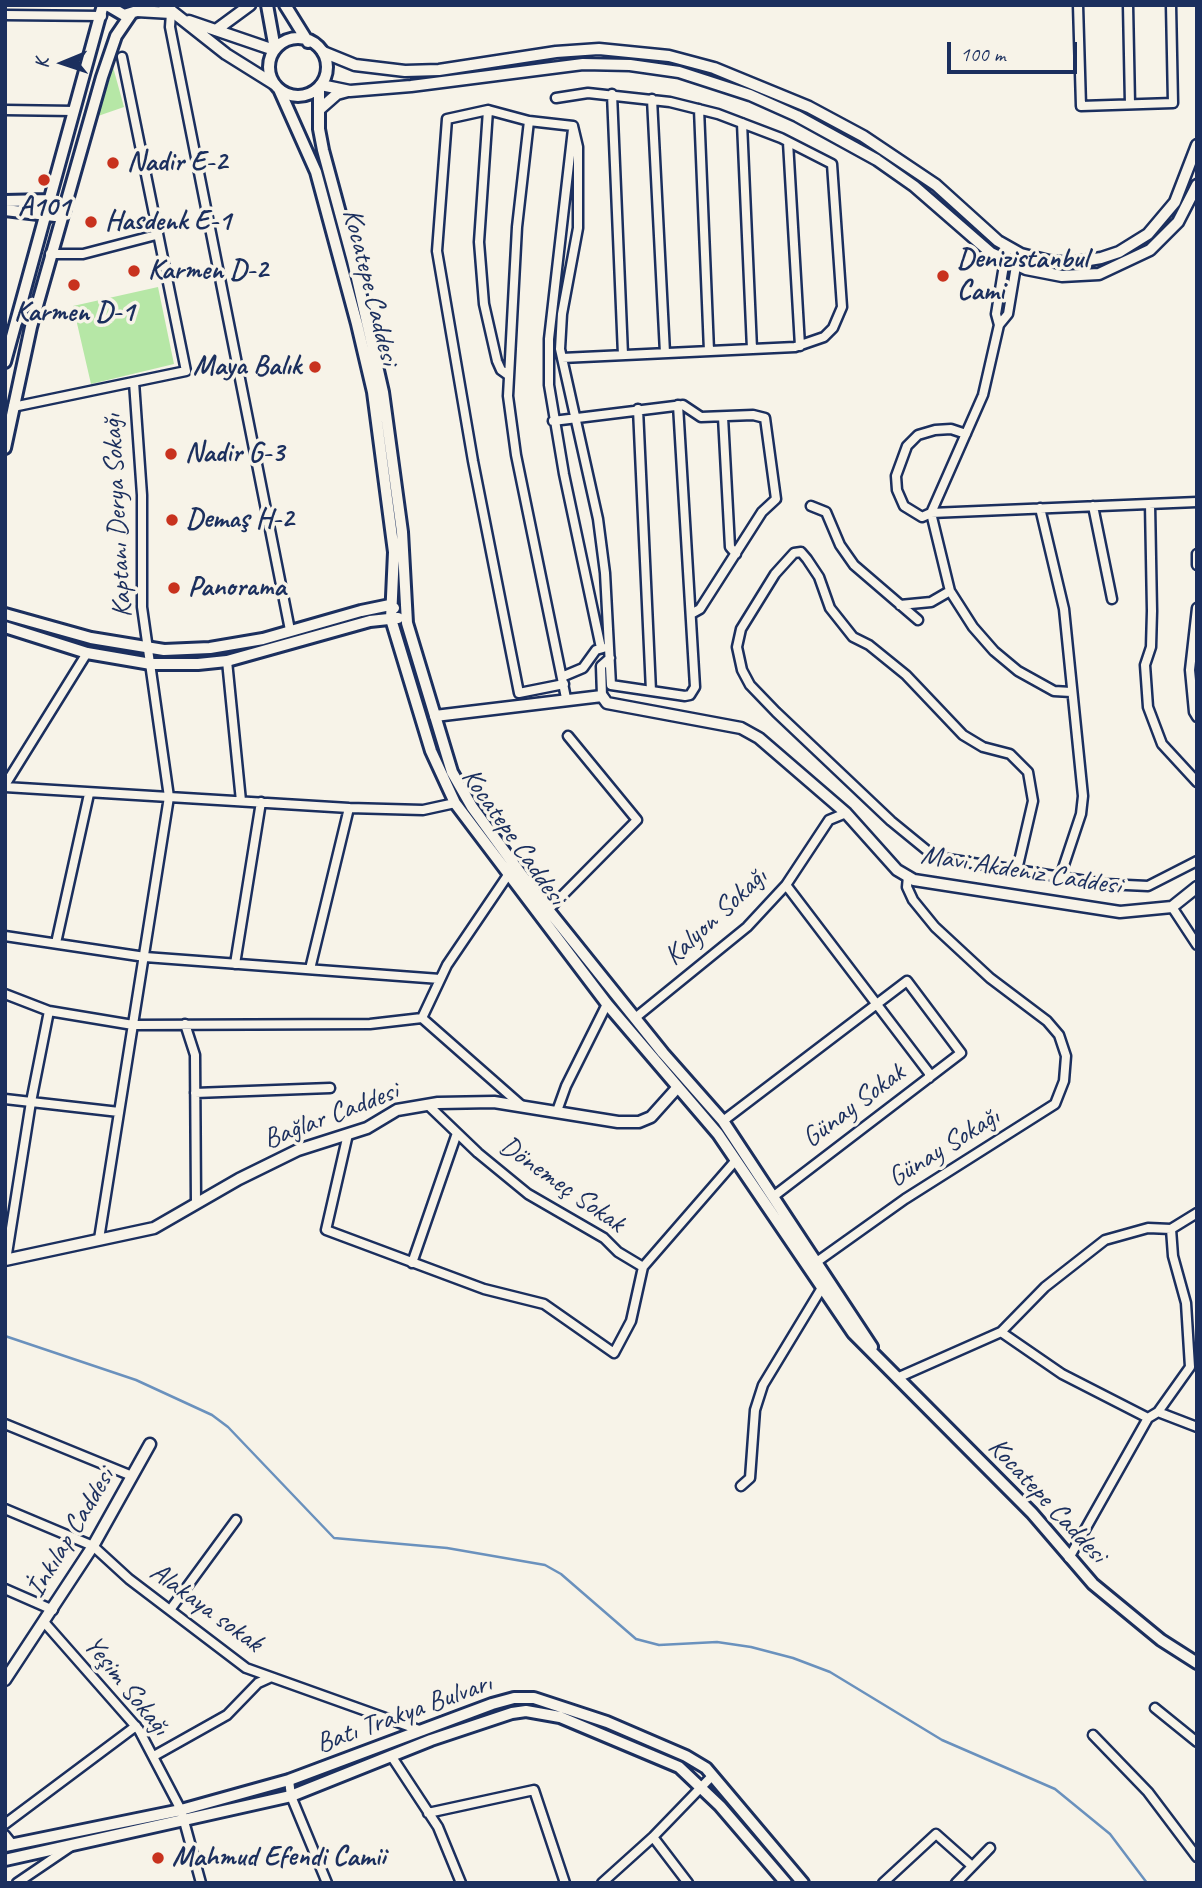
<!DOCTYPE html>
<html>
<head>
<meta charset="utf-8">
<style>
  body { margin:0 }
  #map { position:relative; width:1202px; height:1888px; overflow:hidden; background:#f7f3e8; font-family:Caveat,sans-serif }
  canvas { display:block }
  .frame { position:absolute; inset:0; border:7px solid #1b2f5e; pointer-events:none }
  .north { position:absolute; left:28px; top:28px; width:70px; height:70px; -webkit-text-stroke:5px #f7f3e8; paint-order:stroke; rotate:268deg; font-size:19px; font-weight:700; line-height:28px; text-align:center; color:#1b2f5e }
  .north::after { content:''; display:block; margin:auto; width:24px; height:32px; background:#1b2f5e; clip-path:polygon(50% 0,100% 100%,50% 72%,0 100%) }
  .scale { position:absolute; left:947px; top:42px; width:130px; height:32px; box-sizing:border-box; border:4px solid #1b2f5e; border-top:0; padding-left:9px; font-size:21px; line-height:24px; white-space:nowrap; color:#1b2f5e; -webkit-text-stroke:5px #f7f3e8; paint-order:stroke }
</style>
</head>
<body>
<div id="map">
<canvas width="1202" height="1888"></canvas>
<div class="frame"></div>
<div class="north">K</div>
<div class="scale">100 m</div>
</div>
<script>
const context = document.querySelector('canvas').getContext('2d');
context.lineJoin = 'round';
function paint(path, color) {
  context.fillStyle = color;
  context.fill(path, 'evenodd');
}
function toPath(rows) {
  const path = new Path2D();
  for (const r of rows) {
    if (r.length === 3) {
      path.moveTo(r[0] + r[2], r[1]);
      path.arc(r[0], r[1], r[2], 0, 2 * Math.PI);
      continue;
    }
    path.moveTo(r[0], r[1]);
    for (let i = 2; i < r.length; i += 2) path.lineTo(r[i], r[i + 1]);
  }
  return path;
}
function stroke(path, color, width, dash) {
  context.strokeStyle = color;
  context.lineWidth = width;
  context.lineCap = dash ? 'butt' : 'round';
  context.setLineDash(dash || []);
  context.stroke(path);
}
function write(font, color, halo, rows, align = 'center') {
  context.font = font + ' Caveat,sans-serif';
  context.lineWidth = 7;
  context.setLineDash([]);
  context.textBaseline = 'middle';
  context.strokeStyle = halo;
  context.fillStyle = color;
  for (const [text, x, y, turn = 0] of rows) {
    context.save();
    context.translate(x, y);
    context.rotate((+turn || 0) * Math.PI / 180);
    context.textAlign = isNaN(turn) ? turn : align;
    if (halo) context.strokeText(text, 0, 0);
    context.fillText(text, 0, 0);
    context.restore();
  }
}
const green = toPath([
  [113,67,124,107,98,116],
  [158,287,174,364,91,384,73,306]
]);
const stream = toPath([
  [5,1336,136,1380,212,1415,228,1427,334,1538,447,1548,545,1565,561,1574,636,1639,659,1645,717,1642,751,1647,793,1658,830,1672,942,1740,1055,1789,1110,1834,1147,1883]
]);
const minor = toPath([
  [1078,5,1081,106,1173,103,1171,5],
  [1128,5,1130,104],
  [171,13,170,27,290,630],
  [5,15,102,16],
  [612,94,623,355],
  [556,98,588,93,670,102,718,114,781,138,832,164,842,307,833,328,824,337,795,347,562,358],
  [652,99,665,353],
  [699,109,709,351],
  [5,110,74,111],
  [488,110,479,242,484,304,497,361,501,370,508,375],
  [529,121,517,227,508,396,516,455,566,698],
  [742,123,752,349],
  [573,126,578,147,578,228,562,314,560,349,598,519,605,573,611,685,685,696,690,695,695,687,678,405],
  [573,129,549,339,549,385,564,474,601,648],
  [788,142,800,346],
  [50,254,83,254,156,235],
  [1017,260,1008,314,999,325,983,395,931,513,950,591,973,627,994,651,1018,671,1054,691,1071,692],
  [999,325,996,314,1007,247],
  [13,407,186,371,122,57],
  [638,409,651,691],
  [723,417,730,547,736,554],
  [553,421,683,405,701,417,753,415,765,418,776,499,762,512,700,609,691,614],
  [966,434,951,429,935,430,918,435,907,446,896,476,897,490,904,506,922,517,931,513,1197,502],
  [1150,504,1152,611,1151,647,1145,665,1148,707,1162,744,1197,782],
  [811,506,826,512,840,545,854,565,918,620],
  [1093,506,1112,599],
  [1040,508,1064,609,1083,796,1081,814,1060,877],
  [1197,554,1197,565],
  [900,605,931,602,950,591],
  [1197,608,1190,670,1194,712,1197,717],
  [227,661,241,801],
  [564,676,583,668,596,650,603,648],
  [564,684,519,693,473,461,437,251,447,119,488,110,529,121,573,126],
  [602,696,601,666,610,658],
  [5,785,87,653],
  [5,787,349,808,423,810,455,803],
  [1017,870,1033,801,1028,772,1010,754,983,747,963,735,906,675,869,645,853,637,830,608,819,577,807,559,801,552,794,553,775,574,741,629,737,647,742,670,750,685,776,712,891,821,935,857,1105,884,1148,886,1197,861],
  [508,875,447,965,422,1018,522,1106],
  [786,885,929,1073,929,1078],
  [1172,907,1197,945],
  [549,909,637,820,568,736],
  [5,936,145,957,440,979],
  [56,943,89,794],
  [235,964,261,802],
  [310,969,349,808],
  [5,994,49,1011,133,1025,370,1024,422,1018],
  [635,1018,747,927,786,885,829,820,846,813],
  [185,1024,195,1055,196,1203],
  [195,1093,330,1088],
  [5,1099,119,1112],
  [428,1105,478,1153,528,1194,604,1238,618,1252,643,1267],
  [557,1111,566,1086,607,1004],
  [723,1121,907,981,961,1053,774,1196],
  [348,1134,326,1230,484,1289,544,1304,614,1353,631,1321,643,1267,736,1160],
  [99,1239,169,797,142,607,142,495,134,382],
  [6,1260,31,1102,49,1011],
  [818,1261,905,1199,1055,1104,1064,1081,1066,1056,1059,1035,1047,1021,990,978,935,927,913,900,907,887,908,876],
  [412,1263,457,1133],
  [1001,1332,1062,1374,1148,1418],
  [897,1378,1001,1332,1045,1287,1105,1240,1148,1228,1171,1229],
  [1158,1412,1197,1427],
  [5,1424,132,1476],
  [741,1486,750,1478,755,1410,763,1385,823,1286],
  [5,1509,93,1546,129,1579,246,1668,422,1731],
  [1069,1558,1148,1418,1158,1412,1190,1367,1186,1303,1173,1256,1171,1229,1197,1213],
  [5,1589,53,1610],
  [170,1610,236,1520],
  [44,1622,139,1730,181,1810,201,1883],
  [1155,1708,1197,1742],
  [1093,1735,1148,1792,1197,1857],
  [154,1756,227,1715,258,1683,269,1678],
  [392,1757,438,1827,461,1883],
  [289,1780,291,1796,327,1883],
  [428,1813,534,1790,565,1883],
  [5,1824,136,1726],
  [5,1835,13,1845],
  [653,1837,688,1883],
  [17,1883,70,1847],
  [602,1883,653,1837,712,1776],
  [883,1883,936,1834,972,1866],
  [956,1883,990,1848]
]);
const tertiary = toPath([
  [164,5,226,54,274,84],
  [137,11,171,13],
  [189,21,274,50],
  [216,30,250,5],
  [323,52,355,65,405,71,439,70,556,52,599,49,669,56,714,68,809,107,863,136,936,185,998,241,1021,254,1049,261,1071,263,1101,258,1119,252,1148,234,1175,202,1197,145],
  [321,85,350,91,411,86,583,64,630,65,679,72,750,95,797,116,877,160,914,186,991,253,1026,269,1062,276,1099,274,1150,250,1178,222,1197,185],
  [320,109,337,94,348,91],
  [435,716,602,696,607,703,741,728,759,738,846,813,897,870,914,880,1120,912,1172,907,1197,887],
  [5,1260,154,1228,239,1179,298,1150,367,1128,397,1110,438,1103,494,1102,618,1122,639,1122,651,1117,677,1088],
  [5,1680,93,1546,150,1444]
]);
const secondary = toPath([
  [107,5,124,15,137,11,143,5],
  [267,5,275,49],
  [285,5,308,42],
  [298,67,29],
  [319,87,319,129,323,150,353,261,383,392,402,532,407,623,452,772,472,807,537,896,663,1053,723,1121,872,1347],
  [279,89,316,172,357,324,373,392,394,552,391,619,431,751,455,803,607,1004,718,1134,853,1333,1032,1513,1093,1584,1161,1640,1197,1663],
  [5,201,47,200,65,209],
  [5,210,55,216,65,209],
  [5,362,103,5],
  [5,448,31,327,102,77,116,36,131,14],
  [5,614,91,638,164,650,210,648,263,639,361,611,390,605,394,608],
  [5,627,87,653,151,664,198,664,227,661,370,621,398,618],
  [5,1846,181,1810,289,1780,492,1704,514,1698,534,1698,607,1722,686,1756,706,1768,803,1883],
  [5,1860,291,1796,431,1740,512,1713,526,1711,560,1717,679,1767,720,1806,786,1883]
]);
const markers = [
  [113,163,7,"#c8321e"],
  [44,180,7,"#c8321e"],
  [91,222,7,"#c8321e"],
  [134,271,7,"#c8321e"],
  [943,276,7,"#c8321e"],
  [74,285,7,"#c8321e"],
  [315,367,7,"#c8321e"],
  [171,454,7,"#c8321e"],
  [172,520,7,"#c8321e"],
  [174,588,7,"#c8321e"],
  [158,1858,7,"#c8321e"]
];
const poiNames = [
  ["Nadir E-2",127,163],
  ["A101",44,208,"center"],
  ["Hasdenk E-1",105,222],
  ["Denizistanbul",957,260],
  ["Cami",957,292],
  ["Karmen D-2",148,271],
  ["Karmen D-1",74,313,"center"],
  ["Maya Balık",301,367,"right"],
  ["Nadir G-3",185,454],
  ["Demaş H-2",186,520],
  ["Panorama",188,588],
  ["Mahmud Efendi Camii",172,1858]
];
const streetNames = [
  ["Kocatepe Caddesi",370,287,76],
  ["Kaptanı Derya Sokağı",118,516,-93],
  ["Kocatepe Caddesi",513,837,55],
  ["Mavi Akdeniz Caddesi",1021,871,9],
  ["Kalyon Sokağı",716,917,-43],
  ["Günay Sokak",854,1106,-37],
  ["Bağlar Caddesi",331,1116,-21],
  ["Günay Sokağı",944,1148,-32],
  ["Dönemeç Sokak",562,1185,35],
  ["Kocatepe Caddesi",1047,1501,47],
  ["İnkılap Caddesi",71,1533,-59],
  ["Alakaya sokak",206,1608,36],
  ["Yeşim Sokağı",126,1686,51],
  ["Batı Trakya Bulvarı",404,1714,-20]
];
paint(green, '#b6e7a6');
stroke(stream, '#6a91bd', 2.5);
stroke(minor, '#1b2f5e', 13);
stroke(tertiary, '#1b2f5e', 15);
stroke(secondary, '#1b2f5e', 16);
stroke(minor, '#f7f3e8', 8);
stroke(tertiary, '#f7f3e8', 10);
stroke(secondary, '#f7f3e8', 10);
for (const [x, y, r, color] of markers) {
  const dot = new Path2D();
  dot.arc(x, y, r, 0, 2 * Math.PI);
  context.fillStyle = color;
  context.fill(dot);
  stroke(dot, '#f7f3e8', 2.5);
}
write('bold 28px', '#1b2f5e', '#f7f3e8', poiNames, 'left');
write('28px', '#1b2f5e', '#f7f3e8', streetNames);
</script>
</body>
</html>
